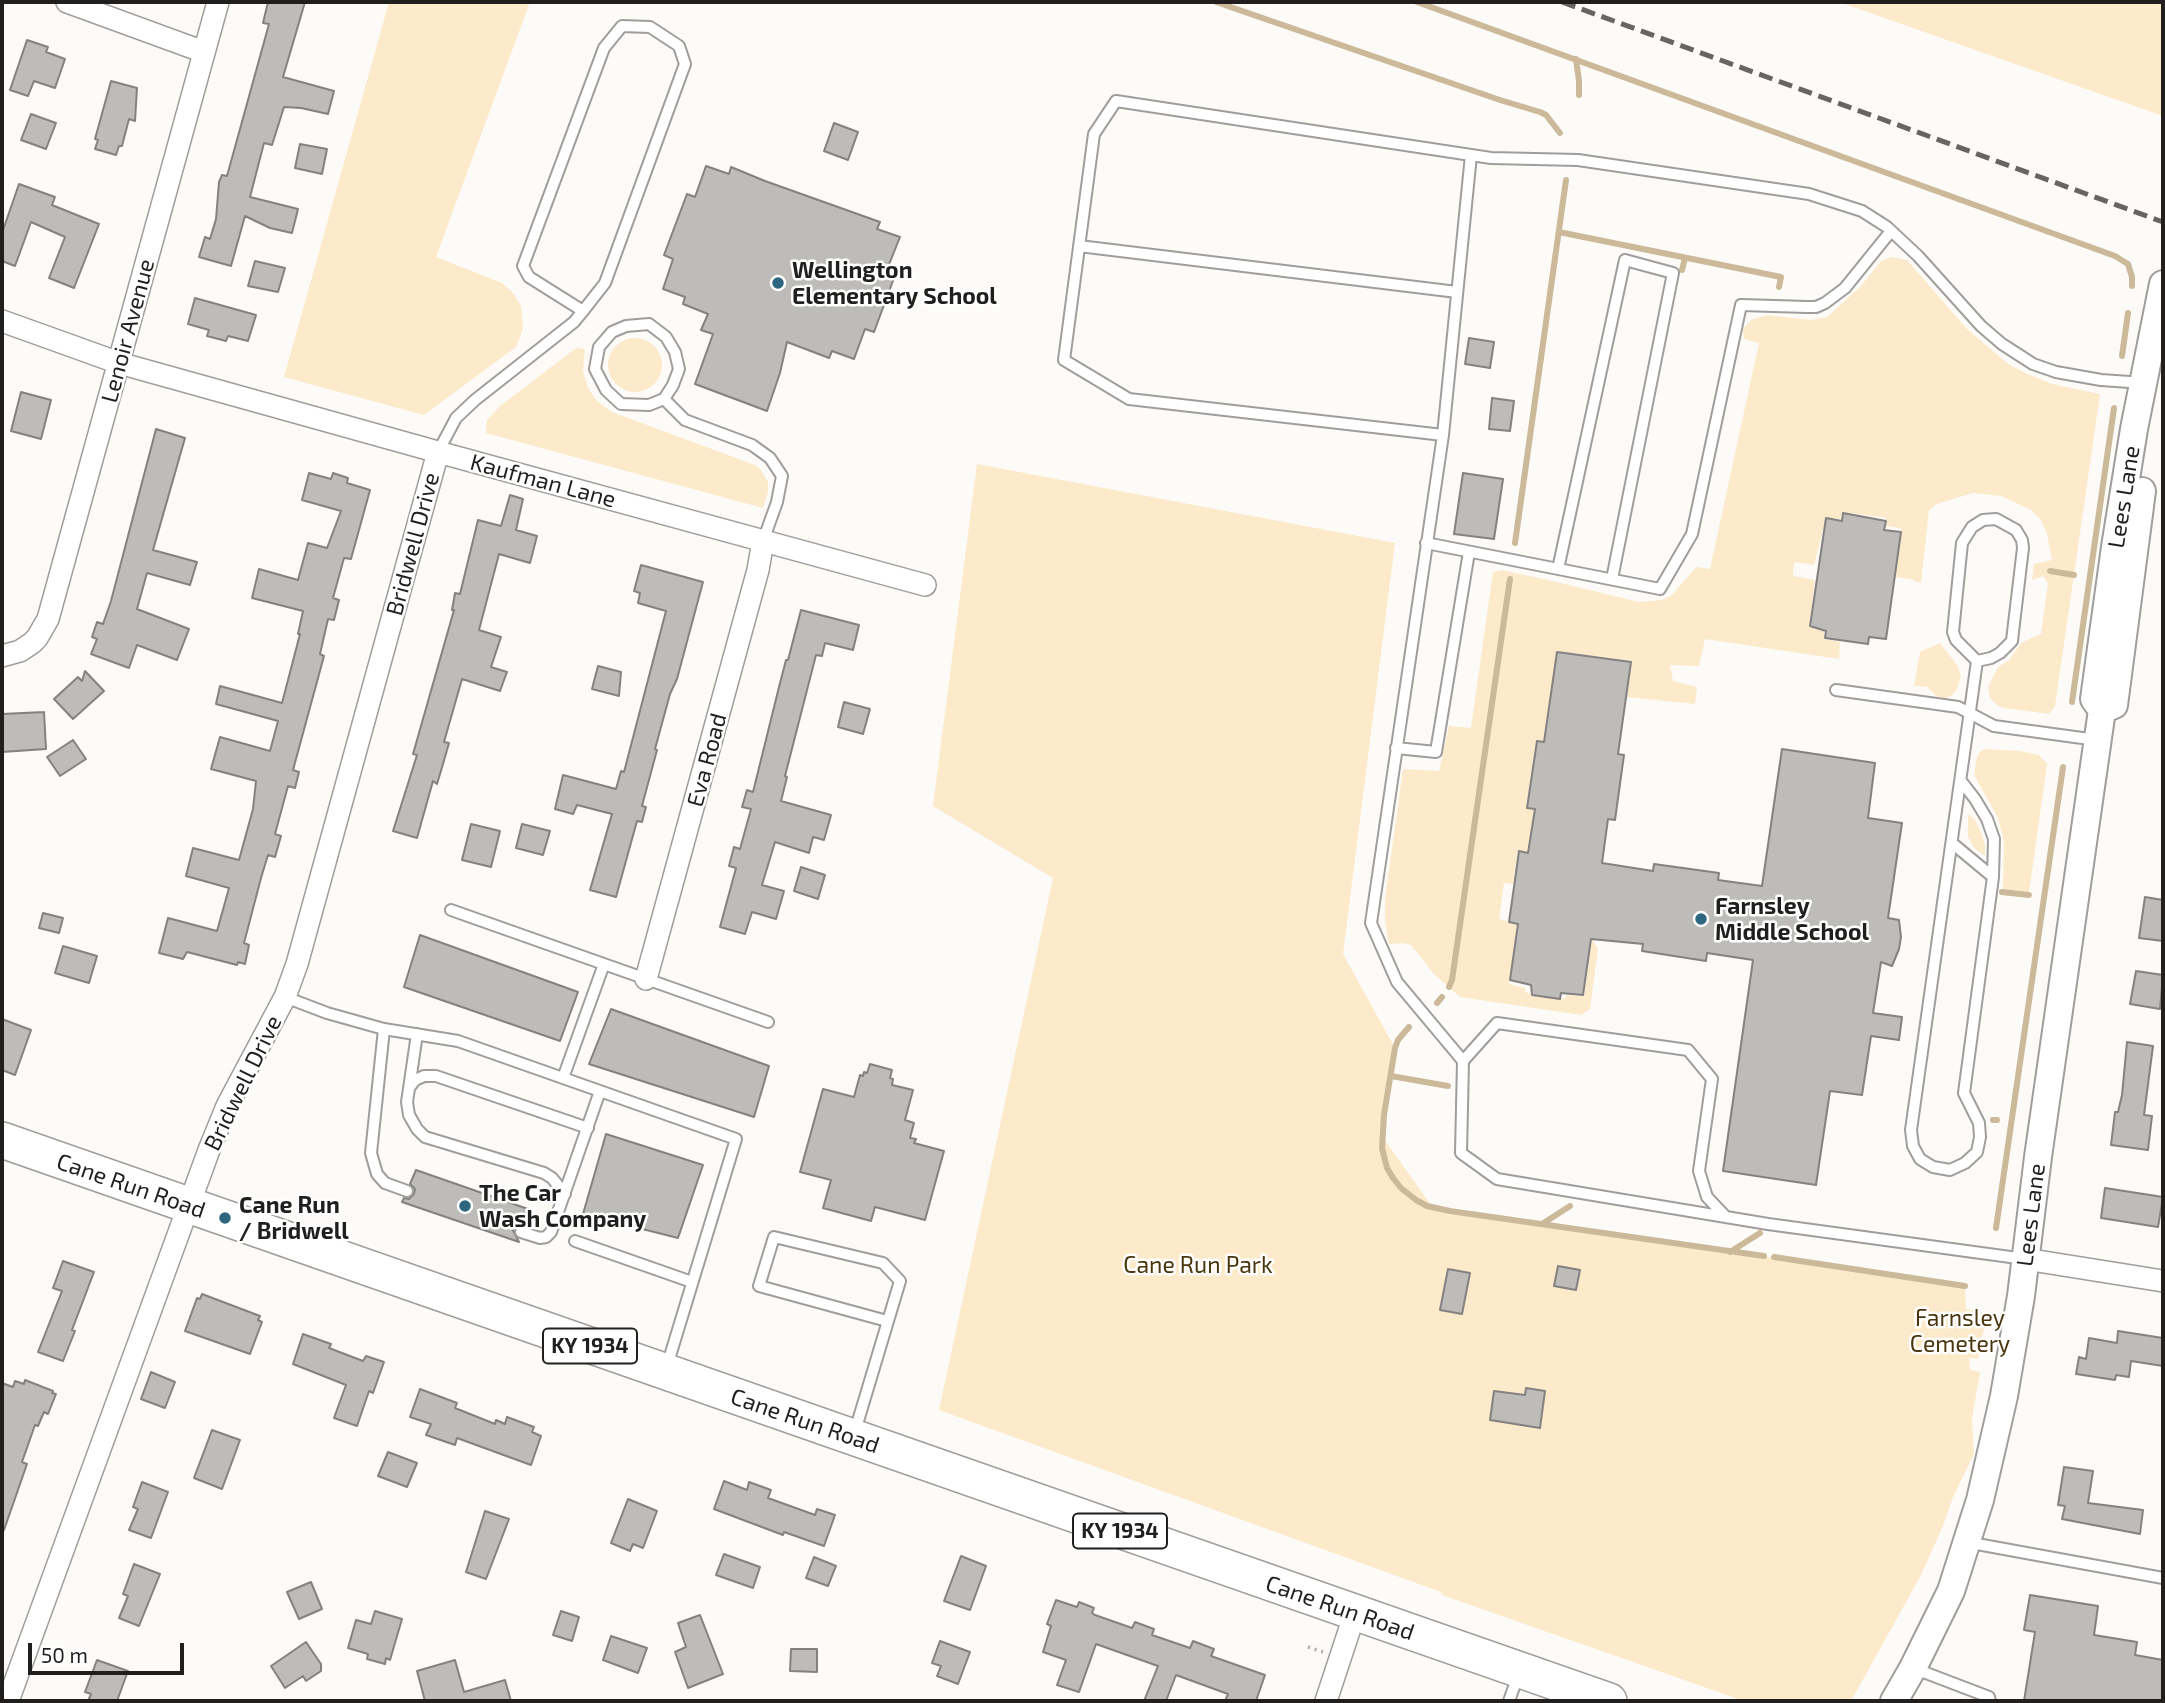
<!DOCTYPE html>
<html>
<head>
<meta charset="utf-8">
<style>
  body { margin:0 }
  #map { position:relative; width:2165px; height:1703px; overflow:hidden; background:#fdfbf8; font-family:"Exo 2",sans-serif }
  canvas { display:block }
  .frame { position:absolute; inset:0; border:4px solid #201f1e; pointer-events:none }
  .scale { position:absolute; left:28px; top:1643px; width:156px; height:32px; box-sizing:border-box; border:4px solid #201f1e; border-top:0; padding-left:9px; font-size:21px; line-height:24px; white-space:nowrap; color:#201f1e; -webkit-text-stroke:5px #fff; paint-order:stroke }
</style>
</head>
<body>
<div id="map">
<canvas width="2165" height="1703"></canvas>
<div class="frame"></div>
<div class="scale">50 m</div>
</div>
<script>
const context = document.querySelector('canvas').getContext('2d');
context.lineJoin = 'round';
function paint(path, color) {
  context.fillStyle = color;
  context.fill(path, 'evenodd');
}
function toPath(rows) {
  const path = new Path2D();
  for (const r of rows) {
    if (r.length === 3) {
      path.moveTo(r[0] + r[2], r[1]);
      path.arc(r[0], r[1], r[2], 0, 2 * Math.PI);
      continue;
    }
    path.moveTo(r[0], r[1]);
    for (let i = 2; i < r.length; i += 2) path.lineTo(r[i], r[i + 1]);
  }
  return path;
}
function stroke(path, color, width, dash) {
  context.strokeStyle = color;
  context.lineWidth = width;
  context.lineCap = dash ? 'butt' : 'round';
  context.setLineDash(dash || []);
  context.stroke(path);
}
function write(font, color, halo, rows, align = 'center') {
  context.font = font + ' "Exo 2",sans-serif';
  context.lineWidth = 5;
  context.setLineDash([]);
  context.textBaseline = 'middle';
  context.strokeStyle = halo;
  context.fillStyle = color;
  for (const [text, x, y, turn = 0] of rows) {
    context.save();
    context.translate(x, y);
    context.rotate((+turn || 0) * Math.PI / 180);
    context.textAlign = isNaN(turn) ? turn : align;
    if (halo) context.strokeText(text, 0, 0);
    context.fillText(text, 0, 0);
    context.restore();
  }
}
const green = toPath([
  [389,2,530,2,436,257,502,283,512,292,521,306,523,329,516,347,424,415,284,377],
  [1839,2,2163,2,2163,116],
  [1891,257,1907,260,1967,329,2007,363,2021,371,2052,384,2100,394,2055,706,2049,714,2005,708,1998,706,1990,698,1988,687,1998,667,2009,660,2021,643,2041,634,2048,583,2043,576,2032,580,2034,564,2052,560,2047,534,2041,520,2031,510,2001,496,1973,493,1937,504,1929,510,1921,583,1916,582,1912,579,1895,577,1901,530,1900,528,1886,526,1886,518,1842,512,1841,519,1826,518,1814,565,1794,562,1793,576,1815,580,1809,626,1824,631,1824,639,1840,642,1839,659,1705,639,1699,666,1670,665,1673,681,1697,687,1695,704,1627,697,1631,661,1557,651,1543,741,1536,741,1526,807,1534,810,1528,852,1518,851,1513,884,1504,883,1499,919,1517,924,1509,984,1525,988,1525,992,1544,998,1561,999,1566,998,1566,995,1584,996,1592,939,1598,949,1590,1009,1581,1015,1460,997,1434,974,1411,945,1403,943,1389,944,1385,921,1385,899,1403,769,1439,771,1449,726,1471,728,1493,572,1502,570,1548,580,1639,602,1662,600,1672,595,1696,567,1710,569,1759,343,1744,339,1743,329,1751,320,1767,315,1811,320,1827,317,1860,287,1881,261],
  [635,365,27],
  [576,348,585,349,583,371,588,388,597,401,612,412,755,465,761,470,768,482,768,492,763,508,486,433,487,420,500,406],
  [977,464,1395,543,1343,954,1395,1048,1382,1136,1433,1208,1965,1286,1966,1309,1987,1313,1978,1359,1969,1358,1970,1370,1980,1372,1972,1419,1974,1454,1953,1497,1943,1526,1921,1575,1851,1701,1744,1701,1442,1595,1441,1592,939,1410,1053,878,933,806],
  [1940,643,1957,665,1961,676,1957,689,1952,695,1947,698,1939,698,1927,687,1914,686,1920,652],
  [1985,749,2020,751,2039,755,2047,764,2029,892,2003,889,2004,842,2001,829,1997,816,1974,775,1977,757,1980,752],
  [1968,814,1975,820,1981,832,1985,845,1985,856,1974,848,1968,837]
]);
const stream = toPath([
  [1216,2,1500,100,1540,112,1546,115,1560,133],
  [1417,2,2115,256,2128,264,2132,277,2132,286],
  [1576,59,1579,81,1579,95],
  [1559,232,1781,277,1779,287],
  [1682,270,1685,258],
  [2122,356,2128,313],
  [1515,543,1566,180],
  [2050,571,2074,575],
  [2072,702,2114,408],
  [2002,892,2029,895],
  [1449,987,1452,980,1510,579],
  [1437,1003,1442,997],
  [1409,1027,1398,1040,1395,1048,1384,1115,1382,1148,1387,1168,1393,1178,1401,1188,1416,1200,1427,1206,1450,1211,1764,1256],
  [1391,1076,1448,1086],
  [1993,1120,1997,1120],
  [1542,1224,1570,1206],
  [1996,1228,2063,767],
  [1730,1252,1760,1233],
  [1774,1257,1965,1286]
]);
const building = toPath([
  [268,2,305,2,283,77,334,91,328,114,301,108,284,107,272,145,264,143,250,197,298,209,292,233,270,228,245,216,231,266,199,257,205,237,210,239,216,219,219,182,222,175,227,176,269,24,263,23,268,2],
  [27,40,48,47,46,52,65,59,55,88,34,81,28,96,10,90,27,40],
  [111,81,137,88,135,121,129,119,122,146,119,146,116,155,95,149,98,140,95,139,111,81],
  [31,114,56,123,46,149,21,140,31,114],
  [834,123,858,132,848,160,824,151,834,123],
  [300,144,327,149,322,174,295,168,300,144],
  [706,166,729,174,731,167,765,181,880,222,877,229,900,237,888,267,897,270,874,332,865,329,854,359,832,351,829,358,787,342,780,373,767,411,695,384,713,334,701,330,708,314,683,304,685,297,663,289,673,259,664,255,687,194,695,197,706,166],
  [19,184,55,197,52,205,99,224,74,288,49,278,65,237,31,222,15,266,2,261,2,233,19,184],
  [255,261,285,268,278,292,248,286,255,261],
  [195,298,256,315,248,341,228,336,226,341,207,336,209,330,188,324,195,298],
  [1469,338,1494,342,1490,368,1465,364,1469,338],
  [21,392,51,400,41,439,11,431,21,392],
  [1492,398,1514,401,1510,431,1489,429,1492,398],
  [156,429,185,438,153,550,197,562,190,585,147,573,137,609,189,629,177,660,137,645,129,668,91,654,97,639,92,637,97,622,103,624,111,601,156,429],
  [309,473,331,479,333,473,348,478,347,483,370,490,351,559,344,558,333,598,339,600,334,620,328,619,320,654,324,656,293,770,299,772,295,788,288,786,275,834,281,836,275,857,268,855,261,878,244,943,249,945,245,964,238,962,237,965,187,952,183,959,159,953,168,918,217,931,229,888,186,876,193,848,239,860,253,809,256,781,211,769,220,737,270,751,278,721,216,704,220,686,282,703,300,634,298,634,303,611,252,598,259,569,298,580,308,543,327,548,341,511,302,500,309,473],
  [1463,473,1503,479,1494,539,1454,534,1463,473],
  [510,495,523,499,516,530,537,536,530,563,499,554,479,630,501,637,491,667,507,672,500,691,462,679,444,742,449,743,443,764,437,784,433,781,417,838,393,831,417,755,413,754,454,610,452,610,455,593,460,594,478,520,501,526,510,495],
  [1843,513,1886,521,1884,530,1901,532,1886,639,1869,637,1868,644,1825,638,1826,631,1810,626,1826,518,1842,521,1843,513],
  [641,565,703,582,677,679,670,694,655,749,657,750,642,806,646,807,642,822,637,821,616,897,590,890,612,814,577,805,573,814,555,809,563,775,616,789,621,771,624,772,666,611,638,603,640,593,634,591,641,565],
  [801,610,859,625,853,650,825,643,822,656,816,655,785,776,787,777,781,801,831,815,824,840,813,837,809,853,775,842,762,885,784,891,776,919,752,912,745,934,720,927,736,868,729,866,734,847,740,849,751,809,742,807,747,790,753,792,779,687,786,660,788,660,801,610],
  [1557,652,1631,662,1618,754,1624,755,1615,820,1608,819,1602,863,1653,871,1654,864,1719,873,1718,880,1762,886,1782,749,1875,763,1868,818,1902,823,1888,918,1899,920,1901,937,1899,949,1892,966,1881,962,1873,1013,1902,1017,1899,1040,1871,1036,1862,1095,1830,1091,1816,1185,1723,1171,1753,960,1707,953,1706,961,1642,951,1643,944,1591,939,1583,995,1561,993,1560,999,1532,995,1531,985,1510,980,1518,924,1509,922,1514,887,1519,851,1528,853,1535,809,1527,808,1537,741,1544,742,1557,652],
  [598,666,621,672,619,696,592,689,598,666],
  [85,671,104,691,73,719,54,699,78,677,82,681,85,671],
  [844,702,870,709,863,734,838,727,844,702],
  [44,712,46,749,2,752,2,714,44,712],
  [73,740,86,759,60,776,47,757,73,740],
  [471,824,500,831,491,867,462,860,471,824],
  [522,824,550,831,543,855,516,848,522,824],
  [801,867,825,875,818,899,794,891,801,867],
  [2145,897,2163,900,2163,941,2139,938,2145,897],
  [43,913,63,918,59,933,39,928,43,913],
  [420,935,578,992,560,1041,404,987,420,935],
  [63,946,97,956,89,983,55,973,63,946],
  [2136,971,2163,975,2160,1009,2130,1004,2136,971],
  [611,1009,769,1066,754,1117,589,1064,611,1009],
  [2,1019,31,1030,15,1075,2,1070,2,1019],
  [2127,1042,2153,1046,2144,1115,2152,1116,2148,1150,2111,1145,2115,1112,2118,1112,2122,1095,2127,1042],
  [870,1064,892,1070,890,1078,893,1079,892,1085,913,1090,905,1120,914,1123,910,1138,916,1139,914,1143,944,1151,925,1220,875,1207,871,1221,823,1208,831,1180,800,1172,823,1089,854,1097,860,1075,863,1076,864,1072,867,1073,870,1064],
  [606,1134,703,1165,678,1238,583,1214,606,1134],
  [416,1170,528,1209,523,1224,516,1226,513,1230,519,1242,402,1202,404,1198,409,1199,414,1194,415,1189,410,1184,416,1170],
  [2105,1188,2163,1197,2158,1227,2101,1218,2105,1188],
  [63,1261,94,1272,72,1330,75,1331,63,1361,38,1352,62,1291,53,1288,63,1261],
  [1558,1266,1580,1270,1576,1290,1554,1286,1558,1266],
  [1448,1269,1470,1273,1462,1314,1440,1310,1448,1269],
  [202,1294,260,1316,258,1320,262,1322,250,1354,185,1331,197,1298,200,1299,202,1294],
  [2118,1331,2163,1338,2163,1366,2131,1361,2129,1377,2116,1375,2115,1380,2076,1374,2079,1357,2086,1359,2089,1338,2117,1343,2118,1331],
  [303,1334,331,1344,329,1348,363,1361,366,1356,384,1362,373,1393,369,1391,357,1426,334,1418,346,1385,293,1364,303,1334],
  [151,1372,175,1382,165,1408,141,1399,151,1372],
  [25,1380,53,1391,52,1393,56,1394,48,1414,44,1412,38,1426,35,1425,22,1462,27,1464,4,1530,2,1529,2,1383,13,1387,15,1381,24,1384,25,1380],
  [1526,1388,1545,1391,1540,1428,1490,1420,1494,1391,1525,1395,1526,1388],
  [420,1389,457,1403,455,1408,495,1424,496,1420,505,1424,507,1417,534,1427,532,1432,541,1436,531,1465,457,1438,455,1445,426,1435,431,1424,410,1417,420,1389],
  [212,1430,240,1440,222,1489,194,1478,212,1430],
  [388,1452,417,1463,407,1487,378,1476,388,1452],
  [2064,1467,2093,1471,2088,1503,2143,1510,2140,1534,2062,1519,2065,1506,2058,1505,2064,1467],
  [724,1481,747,1490,749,1482,771,1490,768,1498,815,1515,817,1509,835,1515,824,1546,784,1532,783,1535,714,1509,724,1481],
  [142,1482,168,1492,151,1538,129,1530,138,1509,133,1507,142,1482],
  [628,1499,657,1511,643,1548,633,1544,630,1551,611,1543,628,1499],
  [485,1511,509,1519,486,1579,466,1572,485,1511],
  [724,1554,760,1567,753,1588,716,1575,724,1554],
  [961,1556,986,1566,970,1610,944,1601,961,1556],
  [814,1557,836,1566,828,1586,806,1578,814,1557],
  [134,1564,160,1574,139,1626,119,1618,128,1596,123,1594,134,1564],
  [311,1582,322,1609,299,1619,287,1592,311,1582],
  [2030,1595,2098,1606,2094,1635,2137,1642,2135,1655,2163,1660,2163,1701,2024,1701,2035,1632,2024,1630,2030,1595],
  [1056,1600,1077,1607,1079,1602,1094,1608,1092,1613,1095,1615,1132,1628,1135,1622,1154,1629,1152,1635,1190,1648,1193,1641,1214,1649,1211,1656,1265,1675,1256,1701,1225,1701,1228,1694,1176,1675,1166,1701,1144,1701,1158,1666,1096,1644,1079,1692,1057,1685,1066,1660,1043,1652,1051,1626,1047,1624,1056,1600],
  [375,1611,402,1619,390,1660,386,1658,385,1664,367,1659,368,1654,348,1648,356,1620,371,1624,375,1611],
  [561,1611,579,1617,572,1641,553,1635,561,1611],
  [700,1615,723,1674,688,1688,675,1652,686,1647,678,1623,700,1615],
  [611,1636,647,1648,638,1673,603,1660,611,1636],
  [940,1641,970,1652,958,1684,937,1676,941,1666,932,1663,940,1641],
  [306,1642,321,1664,321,1671,306,1681,303,1676,285,1688,271,1666,306,1642],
  [791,1649,817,1649,817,1672,790,1671,791,1649],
  [97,1660,128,1671,117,1701,88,1701,91,1694,85,1692,97,1660],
  [455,1660,464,1692,505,1680,511,1701,425,1701,417,1671,455,1660]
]);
const path = toPath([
  [1308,1647,1323,1652]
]);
const service = toPath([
  [1471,155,1443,435,1129,399,1064,360,1094,134,1116,101,1471,155,1491,158,1578,160,1809,194,1862,211,1887,227,1918,256,1981,326,2002,344,2033,364,2056,372,2101,380,2144,383],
  [1079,246,1457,292],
  [649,324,666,337,675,352,679,369,673,385,664,399,649,405,621,404,606,390,595,369,599,347,612,332,626,326,649,324],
  [664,399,685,420,752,445,770,458,782,476,777,502,763,541],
  [1443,435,1371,923,1397,982,1463,1061,1461,1153,1497,1179,1768,1224,2025,1259],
  [438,452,456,418,475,400,574,322,583,311,605,283,685,64,679,46,650,27,622,26,604,48,523,266,529,277,583,311],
  [1996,519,2016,530,2022,540,2023,548,2013,632,2012,641,2000,653,1991,658,1977,661,1956,640,1953,632,1962,543,1972,527,1983,520,1996,519],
  [1426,543,1660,589,1692,534,1741,305,1807,307,1816,307,1825,303,1845,288,1891,231],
  [1558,569,1625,260,1673,273,1612,579],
  [1836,690,1958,707,1994,726,2097,740],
  [1396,748,1436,752,1469,552],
  [1961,781,1975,799,1987,819,1994,839,1993,877],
  [1952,843,1993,877,1964,1093,1979,1123,1980,1137,1977,1152,1965,1163,1950,1170,1933,1167,1920,1159,1913,1146,1911,1130,1977,661],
  [451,910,768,1022],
  [285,997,327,1013,384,1029,458,1041,736,1139,667,1366],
  [384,1029,371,1153,377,1174,385,1183,407,1191],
  [417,1034,407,1102,409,1115,417,1129,425,1137,544,1173,552,1178,565,1194],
  [1463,1061,1497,1023,1688,1050,1712,1079,1699,1171,1707,1197,1726,1217],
  [563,1078,604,964],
  [409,1088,415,1080,424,1076,436,1076,588,1128],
  [521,1232,540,1238,546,1237,551,1232,600,1091],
  [575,1241,692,1282],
  [855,1431,900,1281,883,1263,774,1237,759,1286,887,1321],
  [1966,1542,2163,1578],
  [1913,1668,1989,1697,1990,1701],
  [1509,1701,1519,1673]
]);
const minor = toPath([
  [67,2,204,52],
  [2,321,119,363,438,452,925,585],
  [2,656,20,651,32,643,37,638,48,619,218,2],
  [646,979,758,570,763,541],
  [2025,1259,2163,1281],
  [8,1701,209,1150,227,1106,285,997,297,964,438,452],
  [1326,1701,1355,1613]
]);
const tertiary = toPath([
  [2102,710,2114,705,2142,491],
  [1894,1701,1913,1668,1951,1591,1980,1500,2004,1396,2021,1296,2038,1157,2102,710,2094,699,2115,547,2134,429,2163,284]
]);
const trunk = toPath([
  [2,1140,1609,1701]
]);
const rail = toPath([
  [1562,2,2163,222]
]);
const markers = [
  [778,283,7,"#2e6680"],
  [1701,919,7,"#2e6680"],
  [465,1206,7,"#2e6680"],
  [225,1218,7,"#2e6680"]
];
const shields = [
  [590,1346,94],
  [1120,1531,94]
];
const shieldNames = [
  ["KY 1934",590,1346],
  ["KY 1934",1120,1531]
];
const poiNames = [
  ["Wellington",792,270],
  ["Elementary School",792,296],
  ["Farnsley",1715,906],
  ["Middle School",1715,932],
  ["The Car",479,1193],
  ["Wash Company",479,1219],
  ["Cane Run",239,1205],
  ["/ Bridwell",239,1231]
];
const streetNames = [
  ["Lenoir Avenue",128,331,-75],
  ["Kaufman Lane",543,481,15],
  ["Lees Lane",2124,497,-81],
  ["Bridwell Drive",413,544,-75],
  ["Eva Road",707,760,-75],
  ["Bridwell Drive",243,1083,-64],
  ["Cane Run Road",131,1186,19],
  ["Lees Lane",2031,1215,-83],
  ["Cane Run Road",805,1421,19],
  ["Cane Run Road",1340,1608,19]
];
const parkNames = [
  ["Cane Run Park",1198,1265],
  ["Farnsley",1960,1318],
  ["Cemetery",1960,1344]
];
paint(green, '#fceaca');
stroke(stream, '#ccb999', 6);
paint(building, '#bdbcb9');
stroke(building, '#848280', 2);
stroke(service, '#a09e9c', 14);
stroke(minor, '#a09e9c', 24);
stroke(tertiary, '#a09e9c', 30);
stroke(trunk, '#a09e9c', 38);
stroke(path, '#abaaa7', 3.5, [2, 5]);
stroke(service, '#fff', 10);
stroke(minor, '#fff', 21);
stroke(tertiary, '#fff', 26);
stroke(trunk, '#fff', 35);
stroke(rail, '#676564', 5, [14, 7]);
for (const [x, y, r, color] of markers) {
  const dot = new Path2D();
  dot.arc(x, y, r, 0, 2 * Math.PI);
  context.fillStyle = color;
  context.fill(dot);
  stroke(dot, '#fff', 2.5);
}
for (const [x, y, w] of shields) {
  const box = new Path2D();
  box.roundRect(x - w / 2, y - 17.5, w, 35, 5);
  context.fillStyle = '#fff';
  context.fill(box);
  stroke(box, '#201f1e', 2);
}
write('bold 21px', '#201f1e', null, shieldNames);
write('bold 23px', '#201f1e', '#fff', poiNames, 'left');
write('23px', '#201f1e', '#fff', streetNames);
write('23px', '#4a360c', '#fff', parkNames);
</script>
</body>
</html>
